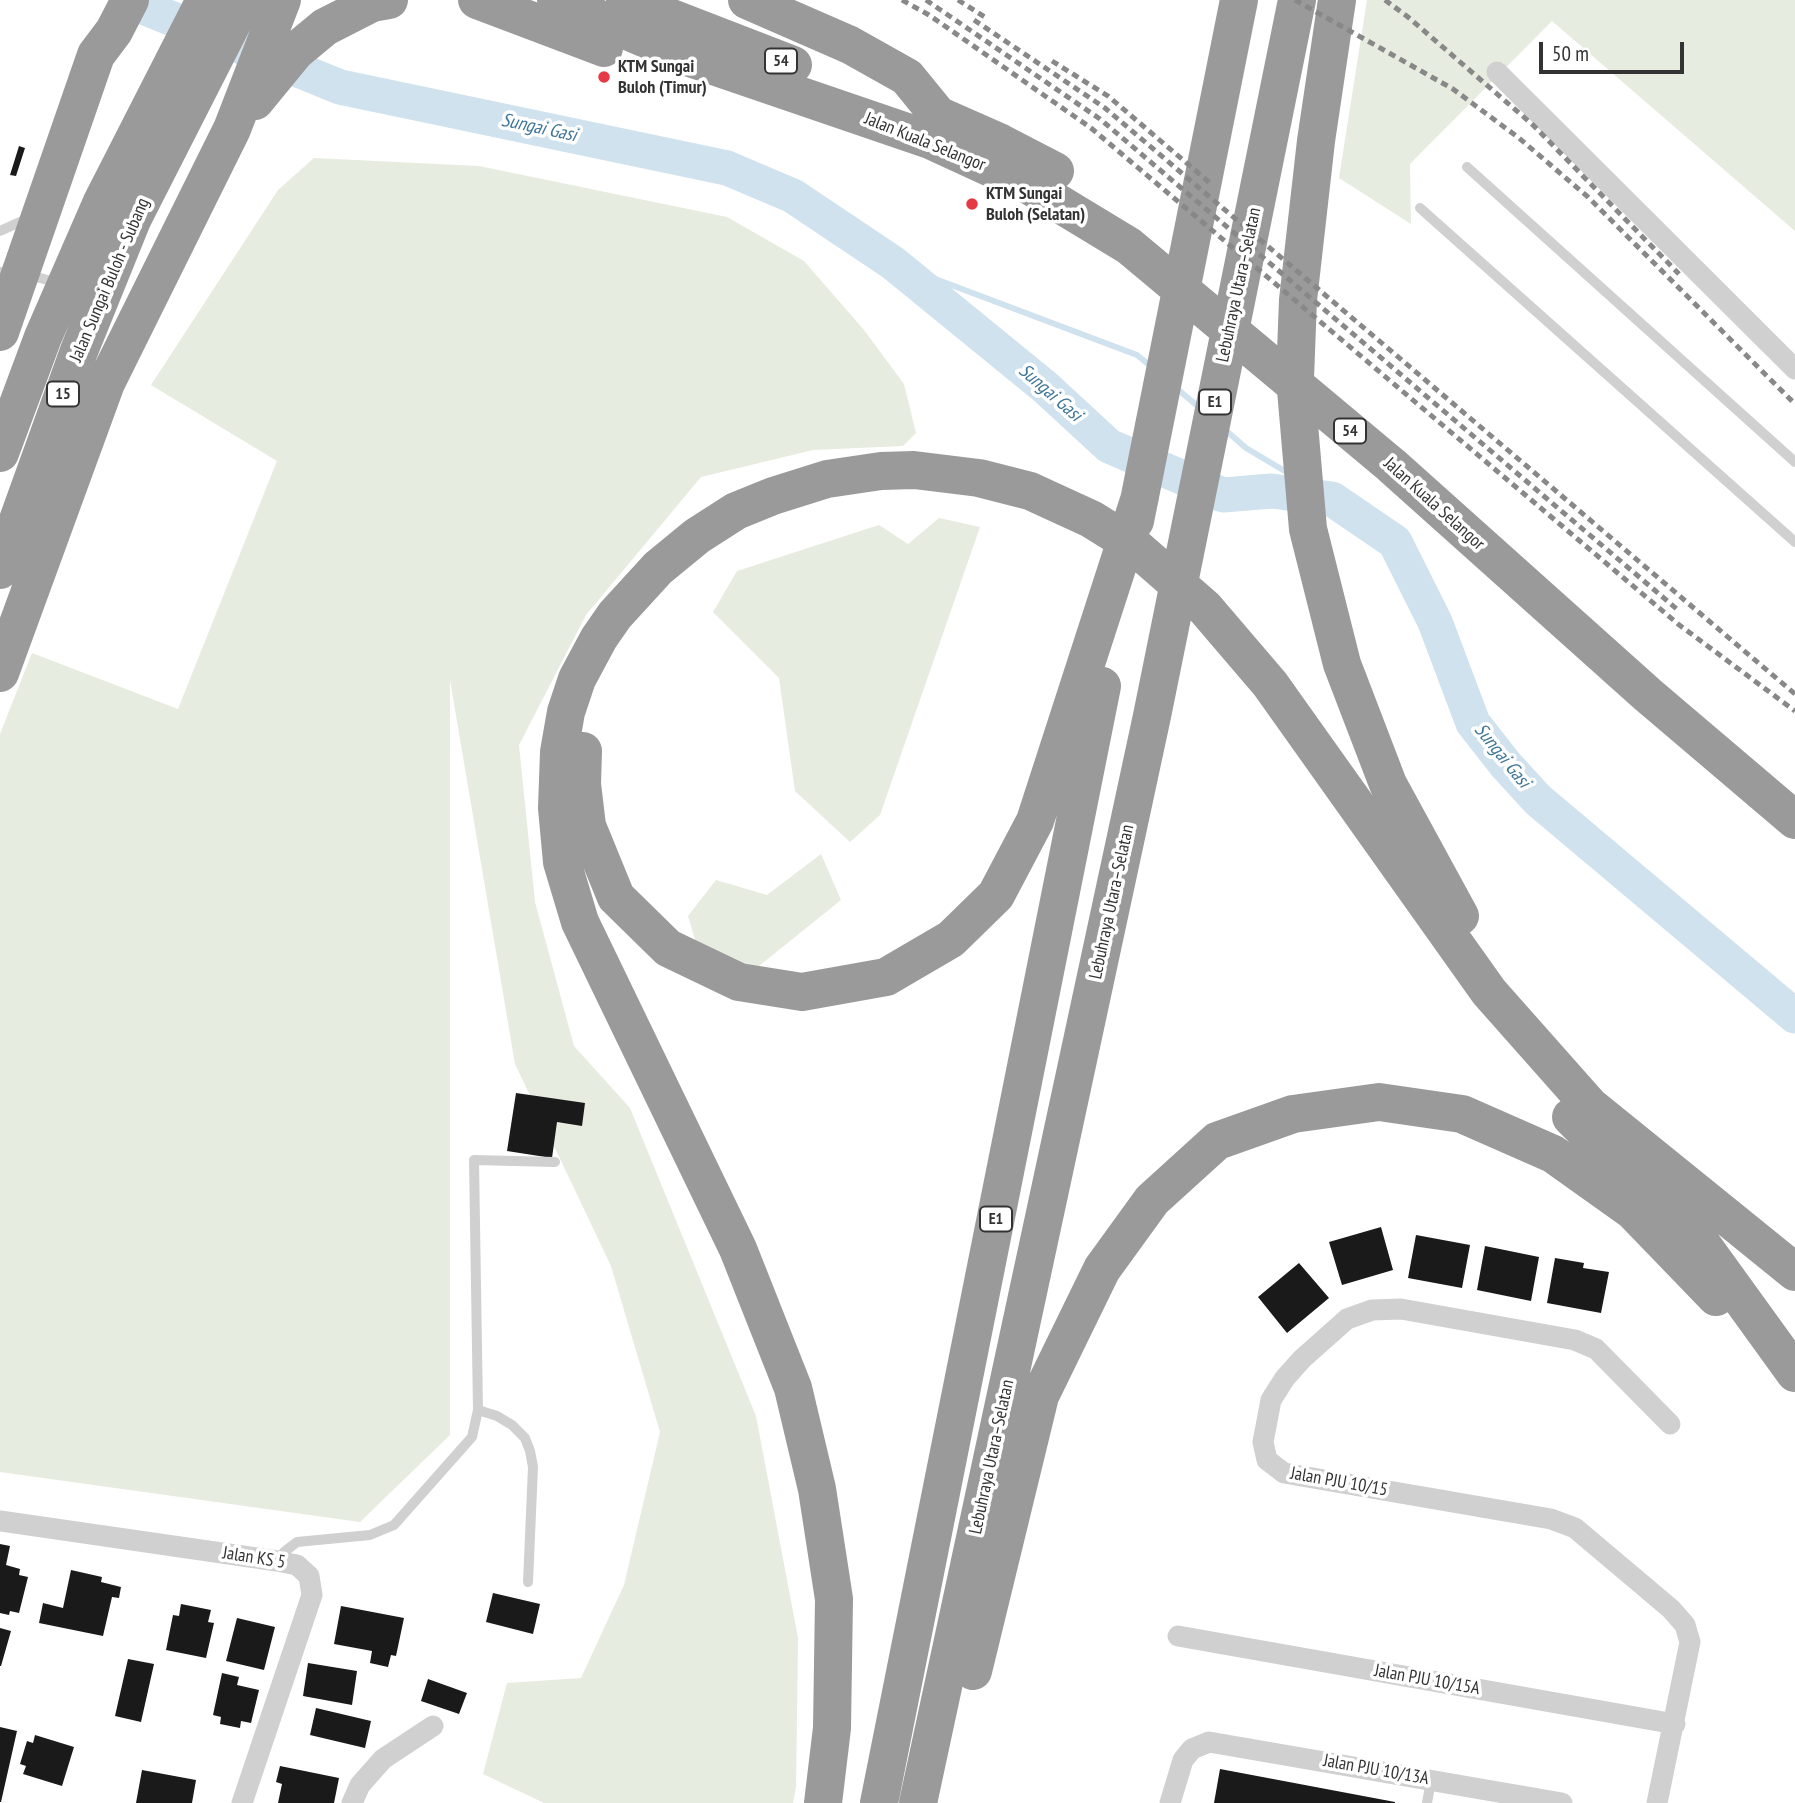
<!DOCTYPE html>
<html>
<head>
<meta charset="utf-8">
<style>
  body { margin:0 }
  #map { position:relative; width:1795px; height:1803px; overflow:hidden; background:#fff; font-family:"PT Sans Narrow",sans-serif }
  canvas { display:block }
  .scale { position:absolute; left:1539px; top:42px; width:145px; height:32px; box-sizing:border-box; border:4px solid #333; border-top:0; padding-left:9px; font-size:21px; line-height:24px; white-space:nowrap; color:#333; -webkit-text-stroke:5px #fff; paint-order:stroke }
</style>
</head>
<body>
<div id="map">
<canvas width="1795" height="1803"></canvas>
<div class="scale">50 m</div>
</div>
<script>
const context = document.querySelector('canvas').getContext('2d');
context.lineJoin = 'round';
function paint(path, color) {
  context.fillStyle = color;
  context.fill(path, 'evenodd');
}
function toPath(rows) {
  const path = new Path2D();
  for (const r of rows) {
    path.moveTo(r[0], r[1]);
    for (let i = 2; i < r.length; i += 2) path.lineTo(r[i], r[i + 1]);
  }
  return path;
}
function stroke(path, color, width, dash) {
  context.strokeStyle = color;
  context.lineWidth = width;
  context.lineCap = dash ? 'butt' : 'round';
  context.setLineDash(dash || []);
  context.stroke(path);
}
function write(font, color, halo, rows, align = 'center') {
  context.font = font + ' "PT Sans Narrow",sans-serif';
  context.lineWidth = 7;
  context.setLineDash([]);
  context.textBaseline = 'middle';
  context.strokeStyle = halo;
  context.fillStyle = color;
  for (const [text, x, y, turn = 0] of rows) {
    context.save();
    context.translate(x, y);
    context.rotate((+turn || 0) * Math.PI / 180);
    context.textAlign = isNaN(turn) ? turn : align;
    if (halo) context.strokeText(text, 0, 0);
    context.fillText(text, 0, 0);
    context.restore();
  }
}
const green = toPath([
  [1367,0,1795,0,1795,231,1552,21,1410,164,1411,224,1339,178],
  [314,158,479,166,727,217,804,261,864,330,904,384,916,433,903,446,813,450,701,477,586,615,519,745,535,902,574,1046,630,1108,756,1416,798,1638,796,1787,793,1803,544,1803,483,1774,507,1683,581,1678,624,1585,660,1432,611,1266,515,1064,450,680,450,1435,360,1522,0,1472,0,734,32,653,178,709,277,461,151,385,278,190],
  [939,518,980,527,880,815,850,842,795,791,779,678,713,612,737,571,879,525,908,544],
  [821,854,841,900,754,970,695,940,688,916,716,880,767,895]
]);
const stream = toPath([
  [893,263,1137,355,1153,368],
  [1175,387,1201,409],
  [1223,428,1246,448,1288,473],
  [1319,491,1332,499]
]);
const river = toPath([
  [126,0,340,87,727,168,793,196,893,263,1045,387,1109,446,1223,495,1272,491,1332,499,1395,542,1435,622,1473,723,1506,765,1538,800,1795,1016]
]);
const building = toPath([
  [19,146,25,148,16,176,10,175],
  [516,1093,585,1103,582,1126,557,1122,552,1158,507,1151],
  [1381,1227,1393,1270,1342,1285,1329,1242],
  [1416,1235,1470,1245,1462,1288,1408,1278],
  [1485,1246,1539,1257,1531,1301,1477,1290],
  [1555,1258,1584,1263,1583,1268,1609,1272,1601,1313,1547,1303],
  [1299,1263,1329,1298,1287,1333,1258,1297],
  [0,1544,10,1546,6,1565,20,1569,19,1575,28,1577,19,1613,10,1611,9,1615,0,1613],
  [71,1570,102,1577,101,1582,121,1587,119,1598,112,1597,103,1636,39,1623,43,1603,63,1608],
  [493,1593,540,1604,533,1634,486,1622],
  [181,1604,211,1610,208,1622,214,1623,206,1658,166,1650,173,1615,179,1616],
  [341,1606,404,1618,396,1656,391,1655,388,1667,370,1663,372,1651,334,1644],
  [237,1618,275,1627,264,1670,226,1661],
  [0,1628,11,1631,1,1666,0,1666],
  [128,1659,154,1664,141,1722,115,1716],
  [308,1663,357,1671,352,1705,303,1696],
  [222,1673,239,1677,237,1685,259,1690,251,1723,241,1721,240,1728,220,1724,221,1717,213,1715],
  [428,1679,467,1693,459,1714,421,1701],
  [316,1708,371,1721,365,1748,310,1735],
  [0,1727,17,1731,1,1802,0,1802],
  [35,1735,74,1747,62,1786,23,1774,26,1766,20,1764,27,1741,33,1743],
  [280,1766,339,1778,334,1803,278,1803,282,1784,276,1782],
  [1220,1769,1395,1802,1395,1803,1214,1803],
  [142,1770,196,1780,192,1803,136,1803]
]);
const lane = toPath([
  [1467,167,1795,462],
  [1420,208,1795,542],
  [0,231,29,218],
  [0,272,21,273,59,283],
  [478,1410,497,1416,512,1425,525,1438,530,1451,533,1467,528,1582],
  [277,1561,284,1552,297,1542,370,1535,394,1525,472,1437,478,1410,474,1160,555,1162],
  [1427,1803,1431,1780]
]);
const street = toPath([
  [1497,72,1795,369],
  [0,1521,277,1561,297,1565,309,1576,312,1595,242,1803],
  [1178,1636,1675,1724],
  [352,1803,360,1785,383,1759,433,1726],
  [1170,1803,1183,1760,1192,1749,1209,1742,1562,1803],
  [1657,1803,1690,1642,1685,1625,1671,1609,1575,1528,1551,1519,1284,1473,1267,1460,1263,1442,1271,1400,1285,1378,1302,1359,1347,1319,1372,1310,1401,1309,1575,1340,1596,1349,1670,1424]
]);
const highway = toPath([
  [477,0,604,48],
  [556,0,690,58,930,140,1030,186,1129,246,1391,465,1648,695,1795,820],
  [625,0,793,65],
  [747,0,850,45,907,77,938,115],
  [1337,0,1316,141,1298,300,1295,378,1308,529,1342,664,1388,784,1460,916],
  [255,101,296,51,325,27,372,3,389,0],
  [942,117,1001,143,1055,171],
  [0,332,96,55,114,31,130,0],
  [0,453,43,337,101,204,205,0],
  [1135,521,1239,0],
  [0,570,79,351,132,220,244,0],
  [0,673,106,383,232,129,282,0],
  [583,751,582,784,587,826,616,897,668,948,739,982,802,992,886,977,951,939,996,895,1035,821,1140,497],
  [1571,1117,1609,1155,1688,1225,1795,1373],
  [973,1671,1040,1396,1102,1269,1152,1200,1217,1141,1293,1114,1379,1102,1462,1114,1553,1154,1633,1211,1716,1297],
  [823,1803,832,1728,834,1599,817,1489,793,1388,738,1249,580,922,562,862,557,808,559,752,566,712,577,679,599,638,615,615,658,568,697,536,736,511,773,496,827,479,881,471,914,470,979,478,1030,491,1091,519,1133,545,1205,608,1270,684,1489,992,1590,1106,1795,1272],
  [879,1803,1102,686],
  [918,1803,1152,716,1297,0]
]);
const rail = toPath([
  [902,0,929,15,1091,128,1678,624,1795,711],
  [926,0,1100,119,1678,610],
  [958,0,988,19],
  [1295,0,1453,89,1519,138,1588,197,1795,404],
  [1385,0,1408,17,1533,125,1679,274],
  [974,20,1105,108,1795,694],
  [1052,61,1108,96,1210,183]
]);
const markers = [
  [604,77,7,"#e63946"],
  [972,204,7,"#e63946"]
];
const shields = [
  [781,61,32],
  [63,394,32],
  [1215,402,32],
  [1350,431,32],
  [996,1219,32]
];
const shieldNames = [
  ["54",781,61],
  ["15",63,394],
  ["E1",1215,402],
  ["54",1350,431],
  ["E1",996,1219]
];
const poiNames = [
  ["KTM Sungai",618,67],
  ["Buloh (Timur)",618,88],
  ["KTM Sungai",986,194],
  ["Buloh (Selatan)",986,215]
];
const streetNames = [
  ["Jalan Kuala Selangor",925,142,22],
  ["Jalan Sungai Buloh - Subang",110,280,-67],
  ["Lebuhraya Utara–Selatan",1239,285,-78],
  ["Jalan Kuala Selangor",1434,504,42],
  ["Lebuhraya Utara–Selatan",1112,902,-78],
  ["Lebuhraya Utara–Selatan",992,1457,-78],
  ["Jalan PJU 10/15",1339,1482,10],
  ["Jalan KS 5",254,1558,9],
  ["Jalan PJU 10/15A",1427,1680,10],
  ["Jalan PJU 10/13A",1376,1770,10]
];
const waterNames = [
  ["Sungai Gasi",539,128,12],
  ["Sungai Gasi",1050,393,41],
  ["Sungai Gasi",1502,756,51]
];
paint(green, '#e6ecdf');
stroke(stream, '#cfe2ee', 6);
stroke(river, '#cfe2ee', 35);
paint(building, '#1a1a1a');
stroke(lane, '#d0d0d0', 10);
stroke(street, '#d0d0d0', 21);
stroke(highway, '#9a9a9a', 38);
stroke(rail, '#888', 5, [7, 5]);
for (const [x, y, r, color] of markers) {
  const dot = new Path2D();
  dot.arc(x, y, r, 0, 2 * Math.PI);
  context.fillStyle = color;
  context.fill(dot);
  stroke(dot, '#fff', 2.5);
}
for (const [x, y, w] of shields) {
  const box = new Path2D();
  box.roundRect(x - w / 2, y - 12.5, w, 25, 5);
  context.fillStyle = '#fff';
  context.fill(box);
  stroke(box, '#333', 2);
}
write('bold 16px', '#333', null, shieldNames);
write('bold 18px', '#333', '#fff', poiNames, 'left');
write('18px', '#333', '#fff', streetNames);
write('italic 19px', '#3f7597', '#fff', waterNames);
</script>
</body>
</html>
